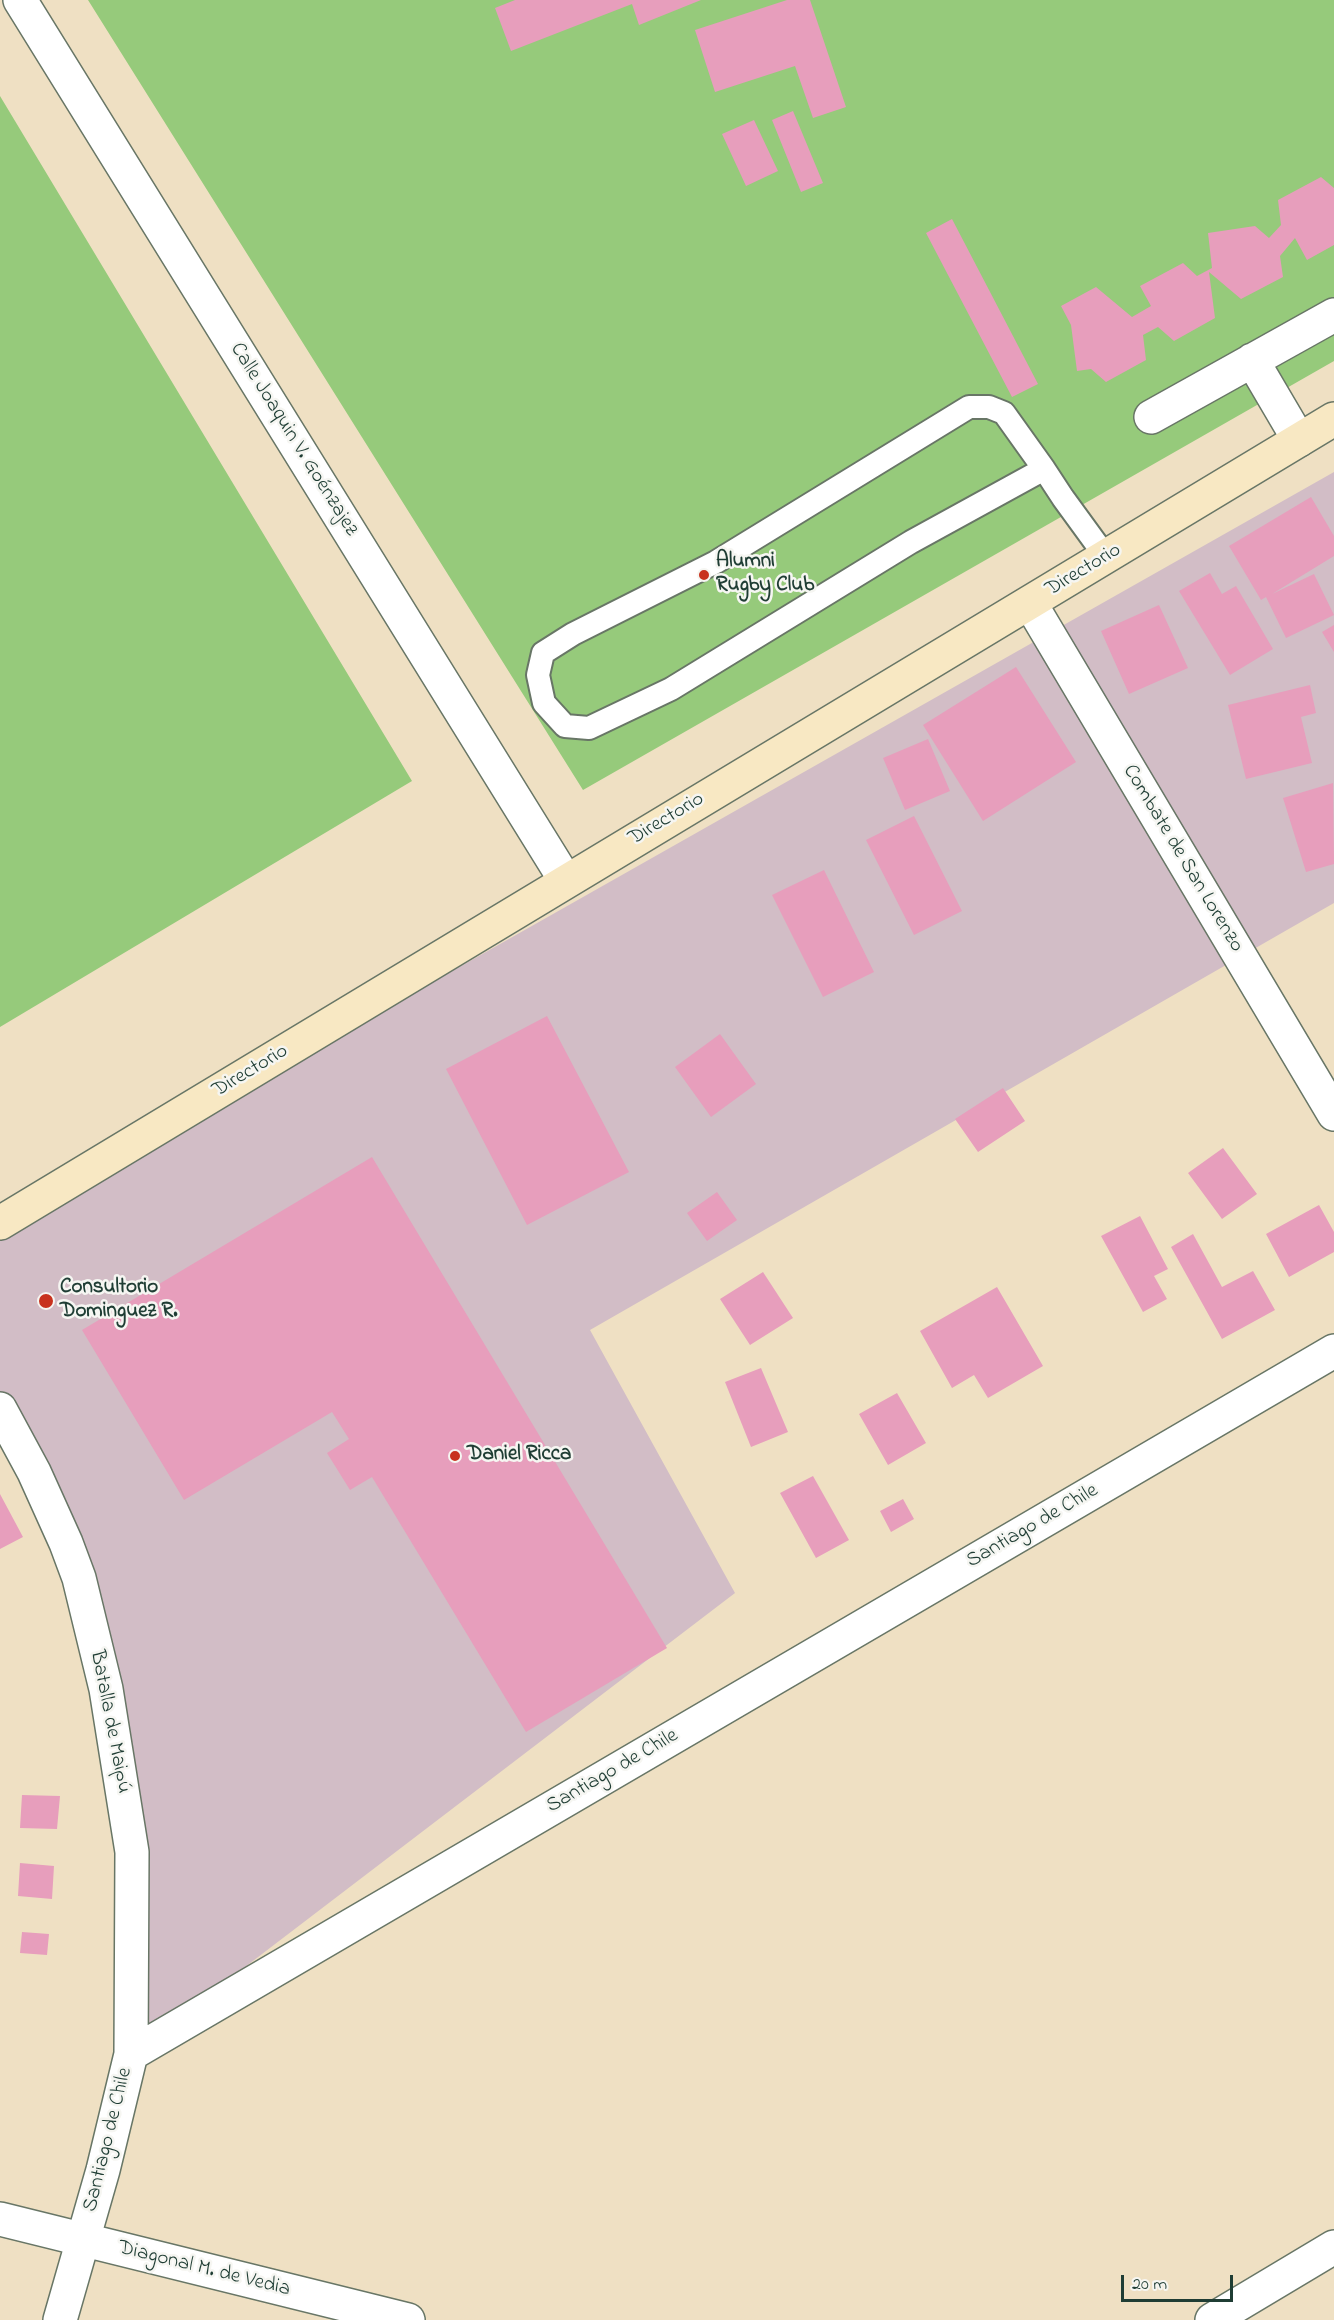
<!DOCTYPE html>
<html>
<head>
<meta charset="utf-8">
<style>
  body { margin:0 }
  #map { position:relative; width:1334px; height:2320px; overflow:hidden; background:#efe0c3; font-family:"Indie Flower",sans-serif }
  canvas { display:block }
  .scale { position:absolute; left:1121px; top:2275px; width:112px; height:27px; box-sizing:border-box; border:3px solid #1f3d34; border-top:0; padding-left:8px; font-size:18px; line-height:21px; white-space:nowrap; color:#1f3d34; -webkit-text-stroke:4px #f6f6f2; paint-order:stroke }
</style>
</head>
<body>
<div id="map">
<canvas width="1334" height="2320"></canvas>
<div class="scale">20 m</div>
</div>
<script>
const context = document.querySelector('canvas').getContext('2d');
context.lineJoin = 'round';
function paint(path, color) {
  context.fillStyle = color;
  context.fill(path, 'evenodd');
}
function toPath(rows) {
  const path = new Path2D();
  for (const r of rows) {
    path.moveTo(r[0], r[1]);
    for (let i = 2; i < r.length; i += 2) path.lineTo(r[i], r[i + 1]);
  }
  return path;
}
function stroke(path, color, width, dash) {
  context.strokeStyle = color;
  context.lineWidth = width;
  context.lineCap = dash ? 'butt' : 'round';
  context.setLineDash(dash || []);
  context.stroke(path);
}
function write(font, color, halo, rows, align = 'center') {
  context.font = font + ' "Indie Flower",sans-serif';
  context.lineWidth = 5;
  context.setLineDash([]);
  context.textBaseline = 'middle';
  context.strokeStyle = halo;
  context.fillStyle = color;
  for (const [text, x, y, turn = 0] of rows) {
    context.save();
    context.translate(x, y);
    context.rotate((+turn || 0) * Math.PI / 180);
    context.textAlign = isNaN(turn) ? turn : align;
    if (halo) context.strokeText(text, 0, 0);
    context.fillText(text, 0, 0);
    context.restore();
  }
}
const industrial = toPath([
  [1334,472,1334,903,590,1330,735,1593,131,2054,106,1689,0,1409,0,1227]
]);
const green = toPath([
  [88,0,1334,0,1334,361,583,790],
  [0,96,412,781,0,1027]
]);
const building = toPath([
  [515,0,701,0,639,25,632,4,511,51,495,8],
  [787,0,810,0,846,107,813,118,795,66,715,92,695,30],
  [793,111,823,183,801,192,772,120],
  [754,120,778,171,746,186,722,134],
  [1321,177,1334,188,1334,245,1307,260,1295,238,1280,256,1283,277,1241,299,1209,272,1215,318,1174,341,1158,327,1143,335,1146,360,1106,382,1091,369,1077,371,1071,325,1061,306,1096,287,1132,317,1151,306,1140,286,1183,263,1197,276,1212,268,1208,233,1255,226,1269,238,1281,225,1278,200],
  [952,219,1038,384,1012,397,926,233],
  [1311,497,1334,536,1334,556,1272,594,1314,574,1334,615,1286,638,1266,597,1261,600,1229,546],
  [1210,573,1222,594,1236,586,1273,649,1230,675,1179,591],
  [1159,605,1188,668,1129,694,1101,631],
  [1334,625,1334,652,1322,632],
  [1016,667,1076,762,983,821,923,725],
  [1310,685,1316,713,1301,717,1312,763,1246,779,1228,705],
  [928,739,950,791,905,810,883,758],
  [1333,783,1334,864,1306,872,1283,798],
  [914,816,962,911,914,935,866,840],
  [824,870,874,972,823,997,772,895],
  [547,1016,629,1172,527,1225,446,1069],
  [720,1034,756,1084,711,1117,675,1067],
  [1003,1088,1025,1121,978,1152,955,1119],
  [1223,1148,1257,1194,1222,1219,1188,1173],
  [372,1157,667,1648,526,1732,372,1477,350,1490,327,1453,349,1439,332,1412,184,1500,82,1330],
  [717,1192,737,1220,707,1241,687,1213],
  [1319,1205,1334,1232,1334,1252,1289,1277,1266,1234],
  [1140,1216,1168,1269,1154,1276,1167,1299,1143,1312,1101,1236],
  [1193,1234,1222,1287,1253,1271,1275,1310,1222,1339,1171,1247],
  [763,1272,793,1318,750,1345,720,1299],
  [997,1287,1043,1366,988,1398,974,1375,952,1388,920,1331],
  [761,1368,788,1432,751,1447,725,1382],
  [897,1393,926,1443,888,1465,859,1414],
  [813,1476,849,1540,816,1558,780,1493],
  [0,1494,23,1537,0,1549],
  [903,1499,914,1519,891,1532,880,1511],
  [22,1795,60,1796,57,1829,20,1828],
  [20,1863,54,1866,52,1899,18,1896],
  [22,1932,49,1934,47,1955,20,1953]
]);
const lane = toPath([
  [1044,469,911,542,671,689,589,728,565,726,544,703,538,675,543,653,573,634,716,562,969,407,989,407,1004,413,1044,469,1063,498,1106,557]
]);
const street = toPath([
  [20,0,566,881],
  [1252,360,1299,440],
  [1151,417,1334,315],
  [1030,603,1334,1114],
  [0,1409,34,1472,66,1543,79,1578,106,1689,132,1852,131,2054,103,2170,60,2320],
  [131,2054,1334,1351],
  [0,2219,408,2320],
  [1212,2320,1334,2247]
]);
const secondary = toPath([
  [0,1223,1334,419]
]);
const markers = [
  [704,575,6,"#c8321e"],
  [46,1301,8,"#c8321e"],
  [455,1456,6,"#c8321e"]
];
const streetNames = [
  ["Calle Joaquin V. Goénzajez",293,440,58],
  ["Directorio",1084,571,-31],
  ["Directorio",667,820,-31],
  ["Combate de San Lorenzo",1182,859,59],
  ["Directorio",251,1072,-31],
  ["Santiago de Chile",1033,1527,-30],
  ["Batalla de Maipú",109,1722,79],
  ["Santiago de Chile",613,1772,-30],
  ["Santiago de Chile",109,2140,-76],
  ["Diagonal M. de Vedia",204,2270,14]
];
const poiNames = [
  ["Alumni",716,563],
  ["Rugby Club",716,587],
  ["Consultorio",60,1289],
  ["Dominguez R.",60,1313],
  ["Daniel Ricca",467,1456]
];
paint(industrial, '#d2bdc6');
paint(green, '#96ca7b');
paint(building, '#e79ebc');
stroke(lane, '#687666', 26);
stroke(street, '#687666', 36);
stroke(secondary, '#687666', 36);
stroke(lane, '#fff', 22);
stroke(street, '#fff', 33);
stroke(secondary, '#f8e8c3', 33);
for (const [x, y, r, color] of markers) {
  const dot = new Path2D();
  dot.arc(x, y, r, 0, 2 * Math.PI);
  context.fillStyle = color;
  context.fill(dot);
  stroke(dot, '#f6f6f2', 2);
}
write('21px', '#1f3d34', '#f6f6f2', streetNames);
write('bold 21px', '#1f3d34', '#f6f6f2', poiNames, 'left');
</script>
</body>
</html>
